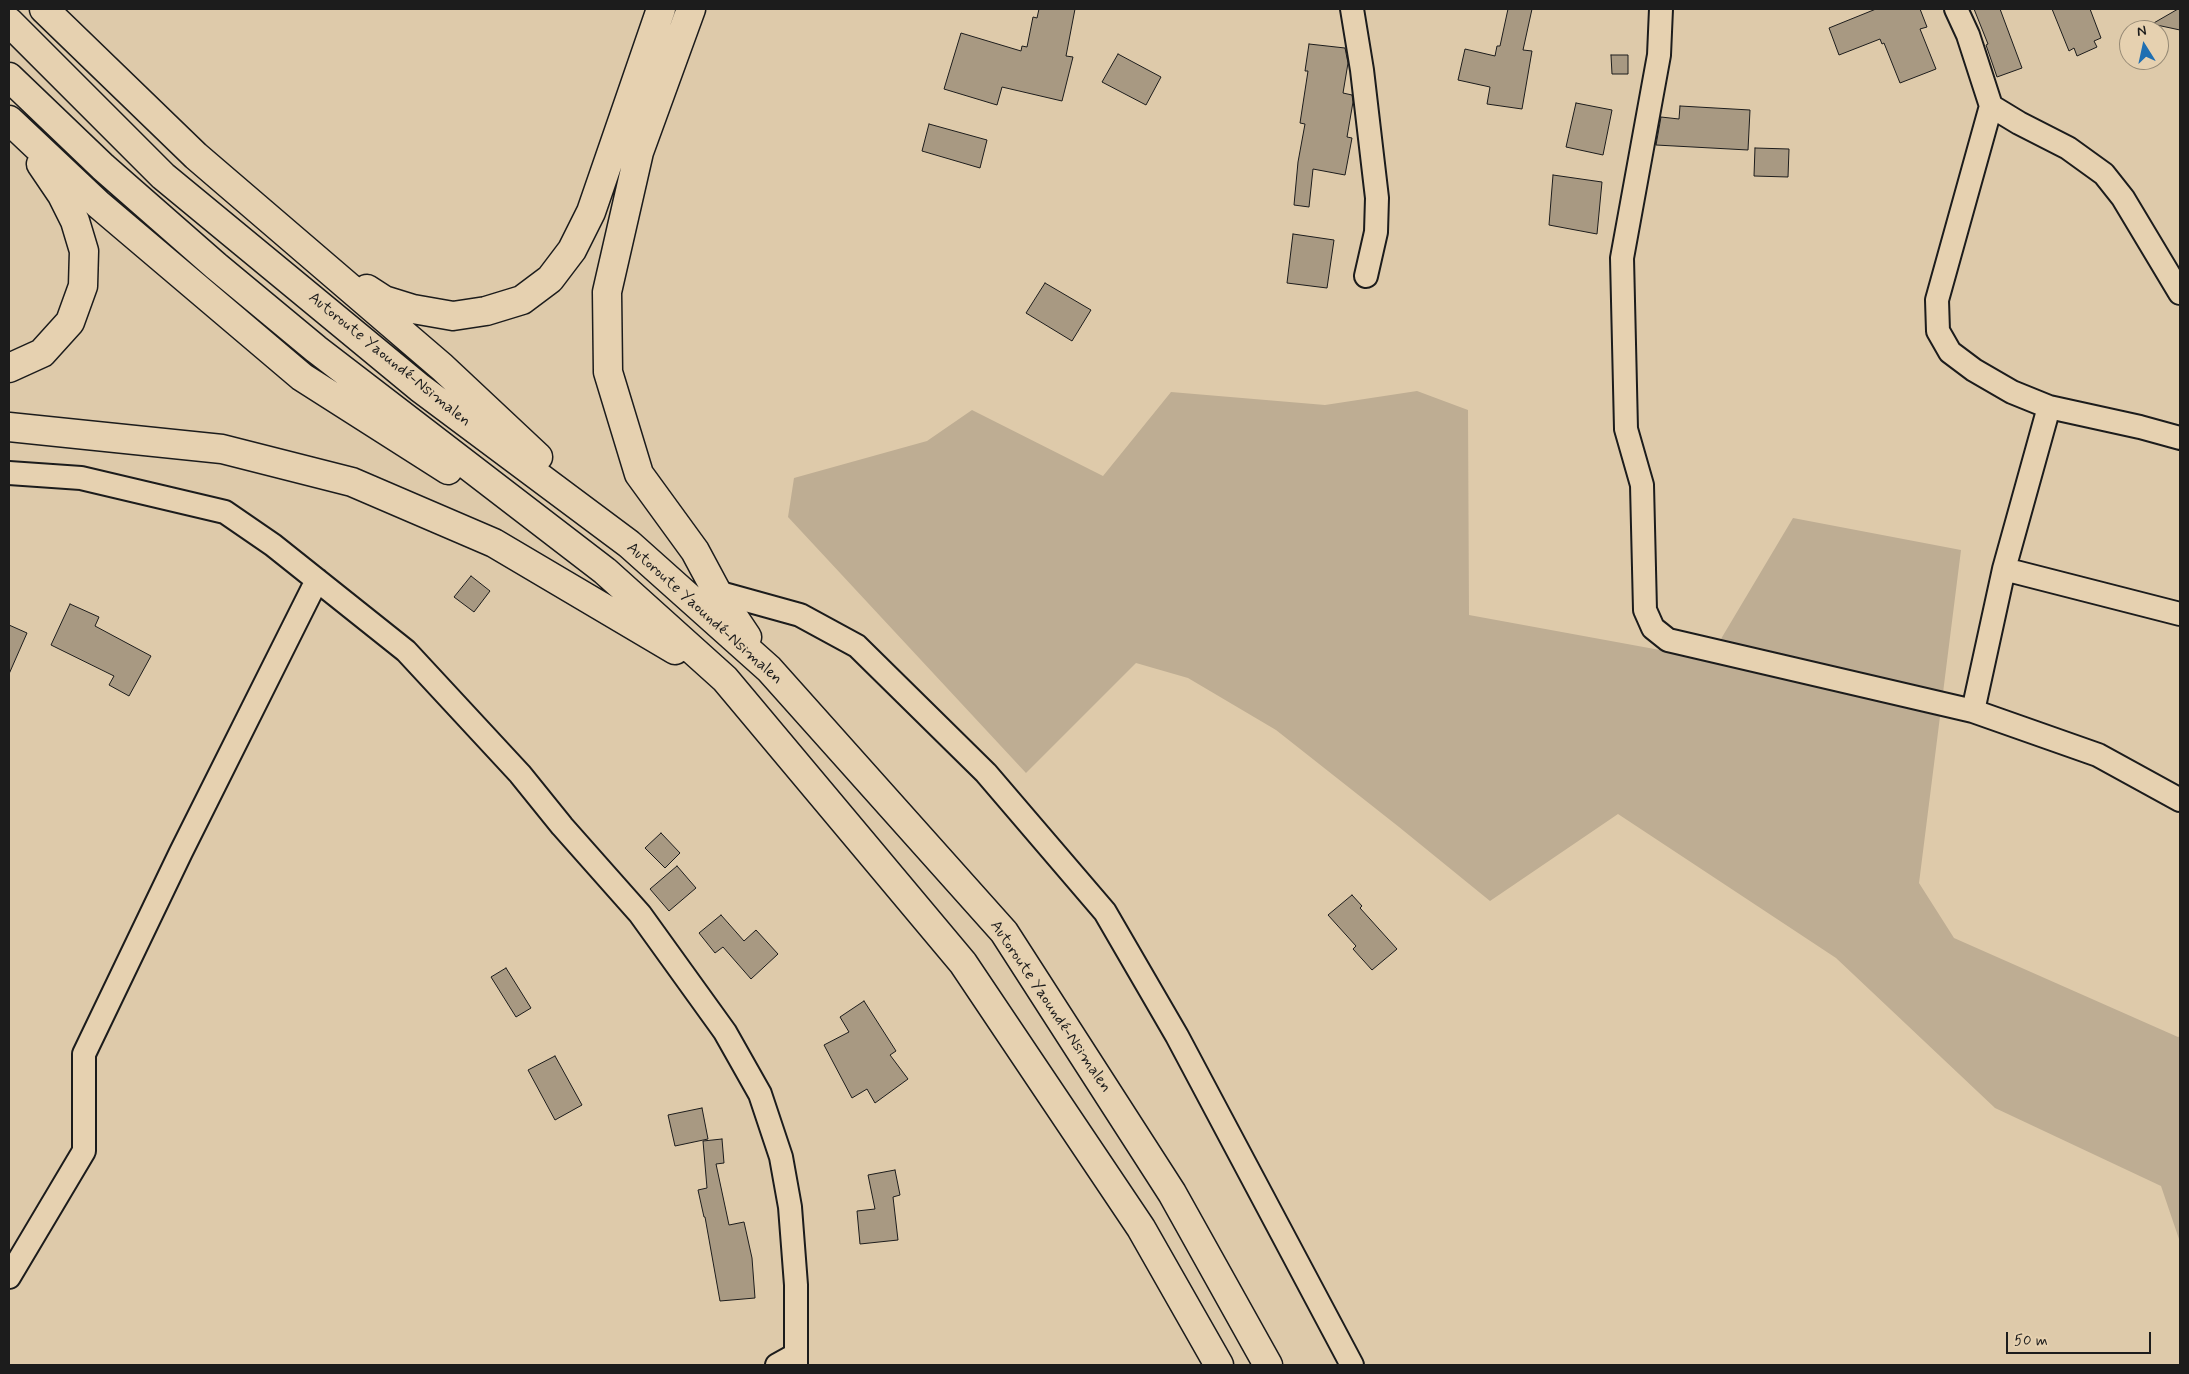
<!DOCTYPE html>
<html>
<head>
<meta charset="utf-8">
<style>
  body { margin:0 }
  #map { position:relative; width:2189px; height:1374px; overflow:hidden; background:#decaaa; font-family:Mynerve,sans-serif }
  canvas { display:block }
  .frame { position:absolute; inset:0; border:10px solid #1c1c1c; pointer-events:none }
  .north { position:absolute; left:2119px; top:20px; width:50px; height:50px; box-sizing:border-box; background:#e6d1b0; border:1px solid #958975; border-radius:50%; rotate:350deg; font-size:14px; font-weight:700; line-height:20px; text-align:center; color:#1c1c1c }
  .north::after { content:''; display:block; margin:auto; width:18px; height:22px; background:#1f6fb2; clip-path:polygon(50% 0,100% 100%,50% 72%,0 100%) }
  .scale { position:absolute; left:2006px; top:1332px; width:145px; height:22px; box-sizing:border-box; border:2px solid #1c1c1c; border-top:0; padding-left:6px; font-size:15px; line-height:18px; white-space:nowrap; color:#1c1c1c; -webkit-text-stroke:4px #e6d1b0; paint-order:stroke }
</style>
</head>
<body>
<div id="map">
<canvas width="2189" height="1374"></canvas>
<div class="frame"></div>
<div class="north">N</div>
<div class="scale">50 m</div>
</div>
<script>
const context = document.querySelector('canvas').getContext('2d');
context.lineJoin = 'round';
function paint(path, color) {
  context.fillStyle = color;
  context.fill(path, 'evenodd');
}
function toPath(rows) {
  const path = new Path2D();
  for (const r of rows) {
    path.moveTo(r[0], r[1]);
    for (let i = 2; i < r.length; i += 2) path.lineTo(r[i], r[i + 1]);
  }
  return path;
}
function stroke(path, color, width, dash) {
  context.strokeStyle = color;
  context.lineWidth = width;
  context.lineCap = dash ? 'butt' : 'round';
  context.setLineDash(dash || []);
  context.stroke(path);
}
function write(font, color, halo, rows, align = 'center') {
  context.font = font + ' Mynerve,sans-serif';
  context.lineWidth = 4;
  context.setLineDash([]);
  context.textBaseline = 'middle';
  context.strokeStyle = halo;
  context.fillStyle = color;
  for (const [text, x, y, turn = 0] of rows) {
    context.save();
    context.translate(x, y);
    context.rotate((+turn || 0) * Math.PI / 180);
    context.textAlign = isNaN(turn) ? turn : align;
    if (halo) context.strokeText(text, 0, 0);
    context.fillText(text, 0, 0);
    context.restore();
  }
}
const green = toPath([
  [1417,391,1468,410,1469,615,1709,659,1793,518,1961,550,1919,883,1954,938,2178,1037,2180,1036,2180,1242,2161,1186,1995,1108,1836,958,1618,814,1490,901,1399,827,1276,730,1188,678,1136,663,1026,773,788,517,794,478,927,441,972,410,1103,476,1171,392,1325,405]
]);
const building = toPath([
  [1039,9,1075,9,1066,56,1073,57,1062,101,1002,87,997,105,944,89,961,33,1021,51,1022,46,1027,47,1033,17,1037,18,1039,9],
  [1508,9,1532,9,1523,50,1532,51,1522,109,1487,104,1490,87,1458,80,1465,49,1495,56,1497,46,1500,46,1508,9],
  [1876,9,1920,9,1927,27,1920,29,1936,69,1900,83,1884,43,1882,44,1880,39,1839,55,1829,28,1876,9],
  [1974,9,2000,9,2022,68,1997,77,1986,45,1988,44,1974,9],
  [2052,9,2090,9,2101,38,2094,41,2097,47,2077,56,2074,48,2069,51,2052,9],
  [2178,9,2180,9,2180,30,2152,24,2178,9],
  [1309,44,1345,48,1348,63,1343,93,1352,95,1353,102,1347,137,1352,138,1345,175,1313,169,1309,207,1294,205,1298,162,1305,124,1300,123,1308,71,1305,71,1309,44],
  [1118,54,1161,77,1146,105,1102,82,1118,54],
  [1611,55,1628,55,1628,74,1612,74,1611,55],
  [1576,103,1612,110,1603,155,1566,147,1576,103],
  [1680,106,1750,110,1748,150,1656,145,1661,117,1679,119,1680,106],
  [929,124,987,140,980,168,922,151,929,124],
  [1755,148,1789,149,1788,177,1754,176,1755,148],
  [1553,175,1602,182,1597,234,1549,225,1553,175],
  [1293,234,1334,240,1327,288,1287,283,1293,234],
  [1045,283,1091,310,1072,341,1026,313,1045,283],
  [471,576,490,591,474,612,454,597,471,576],
  [70,604,99,617,95,626,151,656,129,696,109,685,114,676,51,645,70,604],
  [9,625,27,633,9,674,9,625],
  [661,833,680,853,665,868,645,848,661,833],
  [677,866,696,888,669,911,650,889,677,866],
  [1352,895,1362,906,1360,908,1397,949,1372,970,1353,949,1356,946,1328,915,1352,895],
  [721,915,744,941,756,930,778,954,751,979,723,947,715,953,699,933,721,915],
  [506,968,531,1008,516,1017,491,977,506,968],
  [864,1001,896,1051,890,1055,908,1079,875,1103,867,1089,852,1098,824,1045,849,1032,840,1017,864,1001],
  [555,1056,582,1105,555,1120,528,1070,555,1056],
  [702,1108,708,1139,675,1146,668,1115,702,1108],
  [722,1139,724,1163,716,1164,729,1225,744,1222,752,1258,755,1298,720,1301,705,1217,704,1217,698,1190,707,1188,703,1141,722,1139],
  [895,1170,900,1195,893,1197,898,1240,860,1244,857,1211,875,1209,868,1175,895,1170]
]);
const street = toPath([
  [1352,9,1362,70,1377,198,1376,232,1366,276],
  [1661,9,1659,55,1622,258,1626,429,1642,485,1645,610,1653,628,1668,640,1973,711,2098,755,2180,800],
  [1956,9,1968,35,1991,106,1937,300,1938,331,1950,352,1974,370,2012,392,2049,407,2140,427,2180,438],
  [1991,106,2019,123,2068,148,2104,174,2123,198,2180,293],
  [9,473,81,478,225,512,273,545,406,651,520,774,562,826,640,914,725,1032,760,1094,781,1157,790,1207,796,1285,796,1365],
  [2004,569,2180,614],
  [717,592,800,615,857,646,986,773,1105,912,1177,1036,1352,1365],
  [1973,711,2004,569,2049,407],
  [9,1277,84,1151,84,1054,181,852,317,580],
  [777,1365,795,1355]
]);
const highway = toPath([
  [44,9,196,156,442,367,538,457],
  [691,9,639,152,607,292,608,372,639,474,695,551,717,592,747,637],
  [9,22,163,176,420,388,629,544,769,669,1004,932,1172,1193,1268,1365],
  [9,77,103,167,216,266,316,349,605,571,725,679,963,963,1141,1228,1219,1365],
  [9,120,98,204,302,377,448,470],
  [367,289,384,300,413,309,453,316,486,311,522,300,550,279,572,250,591,212,661,9],
  [9,368,42,353,70,322,83,286,84,251,75,221,62,195,41,164],
  [9,427,222,449,352,482,494,543,675,650]
]);
const streetNames = [
  ["Autoroute Yaoundé-Nsimalen",389,360,39],
  ["Autoroute Yaoundé-Nsimalen",704,614,42],
  ["Autoroute Yaoundé-Nsimalen",1050,1007,56]
];
paint(green, '#bead93');
paint(building, '#a89982');
stroke(building, '#1c1c1c', 1);
stroke(street, '#1c1c1c', 26);
stroke(highway, '#1c1c1c', 31);
stroke(street, '#e6d1b0', 22);
stroke(highway, '#e6d1b0', 28);
write('16px', '#1c1c1c', '#e6d1b0', streetNames);
</script>
</body>
</html>
